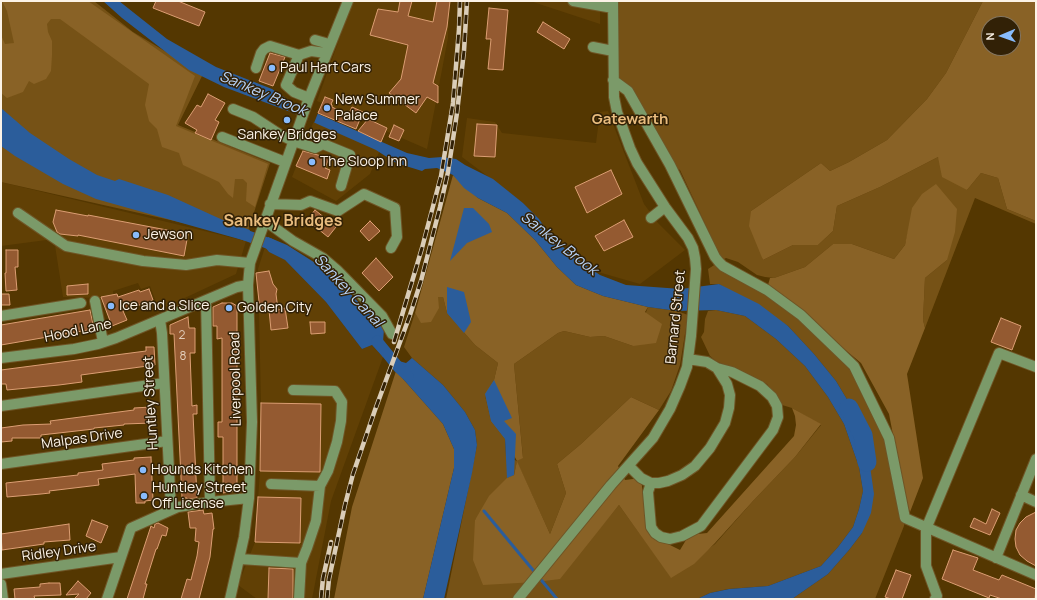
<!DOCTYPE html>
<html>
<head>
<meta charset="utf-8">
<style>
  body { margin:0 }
  #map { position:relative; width:1037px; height:600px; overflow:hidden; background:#543701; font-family:Manrope,sans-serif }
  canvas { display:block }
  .frame { position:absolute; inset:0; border:2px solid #fcf3e7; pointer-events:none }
  .north { position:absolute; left:981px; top:16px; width:40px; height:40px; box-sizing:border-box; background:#322106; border:1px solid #837560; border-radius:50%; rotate:268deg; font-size:11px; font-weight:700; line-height:16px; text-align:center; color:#fcf3e7 }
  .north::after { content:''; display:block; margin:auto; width:14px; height:18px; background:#88bbfc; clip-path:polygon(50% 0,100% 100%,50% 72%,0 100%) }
</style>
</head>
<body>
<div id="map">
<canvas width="1037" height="600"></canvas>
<div class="frame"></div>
<div class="north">N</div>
</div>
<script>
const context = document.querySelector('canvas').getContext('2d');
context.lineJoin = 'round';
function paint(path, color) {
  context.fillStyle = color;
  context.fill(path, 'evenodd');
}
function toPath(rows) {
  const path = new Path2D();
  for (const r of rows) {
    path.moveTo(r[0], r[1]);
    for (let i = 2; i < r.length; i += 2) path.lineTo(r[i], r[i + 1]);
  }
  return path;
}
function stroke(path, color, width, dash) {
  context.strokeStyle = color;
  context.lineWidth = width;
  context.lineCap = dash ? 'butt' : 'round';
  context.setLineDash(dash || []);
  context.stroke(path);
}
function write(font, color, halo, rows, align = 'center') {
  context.font = font + ' Manrope,sans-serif';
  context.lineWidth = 3;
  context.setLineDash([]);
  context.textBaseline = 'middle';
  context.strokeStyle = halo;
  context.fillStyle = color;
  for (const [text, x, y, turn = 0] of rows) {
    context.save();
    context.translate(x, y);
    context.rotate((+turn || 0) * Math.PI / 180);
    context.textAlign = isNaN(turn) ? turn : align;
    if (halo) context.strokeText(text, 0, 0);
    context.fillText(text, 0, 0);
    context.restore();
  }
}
const built = toPath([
  [353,1,449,1,448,38,427,149,317,101],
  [530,1,600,1,600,24],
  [608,111,644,204,658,223,685,250,640,284,598,272,568,247,551,236,539,219,523,203,462,157,467,118,495,122,502,133,596,143,600,112],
  [315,118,380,150,370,174,336,201,292,177],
  [1,182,246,241,236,274,159,310,150,286,141,289,138,283,113,291,113,295,100,298,63,297,54,239,1,246],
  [265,247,269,252,285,260,326,302,362,349,372,345,383,357,331,501,312,599,257,599,238,585,255,542,260,471,261,403,258,269]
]);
const green = toPath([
  [1,1,94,1,133,32,203,74,178,125,270,163,246,237,1,182],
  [613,1,983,1,946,73,927,99,887,140,849,162,830,171,821,163,751,211,763,260,793,245,818,245,833,231,837,206,880,187,938,157,967,190,981,173,998,178,1007,209,1036,221,1036,224,975,198,925,328,923,320,925,278,947,260,909,228,905,245,894,259,852,244,833,244,805,267,774,278,765,277,757,275,738,262,726,258,722,260,680,170,670,165,628,91,613,80],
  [719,262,767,290,854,366,889,438,905,518,904,526,875,599,792,599,828,574,849,550,862,533,868,452,854,411,836,381,814,354,788,326,719,284,710,284,708,269],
  [438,296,443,297,447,313,475,345,498,363,494,380,485,395,491,421,505,439,506,456,517,461,523,457,514,364,558,333,564,331,590,337,604,336,633,346,648,307,677,311,688,315,680,365,671,391,659,410,631,397,581,444,557,464,566,493,550,534,517,462,514,475,475,520,582,550,619,505,671,577,715,544,753,501,795,457,821,425,792,408,782,405,767,384,716,361,710,356,701,337,704,332,705,319,708,311,716,310,745,316,776,339,805,366,828,397,844,424,859,467,863,491,859,509,853,527,838,547,821,566,768,586,728,589,710,593,697,599,446,599,477,445,475,430,465,412,443,385,412,358,404,347,415,313,421,322]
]);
const forest = toPath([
  [2,1,88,1,195,76,176,126,268,164,255,207,246,201,247,183,243,179,235,179,233,198,228,194,219,182,183,165,179,153,162,147,157,129,149,121,145,105,149,84,60,19,51,19,47,24,48,32,52,41,52,55,51,71,46,79,34,84,29,81,23,92,7,98,1,93,1,35,5,44,14,43,7,11],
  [983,1,1036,1,1036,221,1007,209,998,178,981,173,967,190,942,177,938,157,880,187,837,206,833,231,818,245,793,245,763,260,749,226,751,211,821,163,830,171,849,162,887,140,927,99,946,73],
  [989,24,1013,24,1013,48,989,48],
  [453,175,478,198,507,213,535,240,557,267,576,285,603,296,648,307,645,312,662,324,656,343,633,346,604,336,590,337,564,331,558,333,514,364,523,458,517,461,550,534,566,493,557,464,581,444,631,397,659,410,618,466,625,480,641,478,647,528,652,536,680,550,689,535,707,533,794,436,796,425,795,416,792,408,821,424,795,457,753,501,715,543,694,564,671,578,619,505,560,579,536,582,483,585,473,560,475,520,489,496,507,478,514,475,517,461,505,439,491,421,485,394,494,380,498,363,475,345,447,313,443,297,438,297,439,308,431,322,421,323,415,313],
  [936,184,957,209,955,232,947,260,925,278,923,320,925,328,907,374,923,478,910,512,906,502,889,414,861,363,768,285,770,278,774,278,805,267,833,244,852,244,894,259,905,245,912,208,922,194],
  [396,371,443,424,454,449,454,468,423,599,334,599,352,507]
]);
const water = toPath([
  [103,1,119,1,167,39,216,67,272,89,291,102,407,153,429,158,442,157,456,159,465,165,493,179,523,203,539,219,551,236,574,257,600,275,626,285,681,289,719,284,759,304,788,326,814,354,836,381,854,411,868,452,874,494,871,513,862,533,849,550,828,574,792,599,697,599,710,593,729,589,768,586,821,566,838,547,853,527,859,509,863,491,859,467,844,424,828,397,805,366,776,339,745,316,716,310,677,311,648,307,603,296,576,285,557,267,535,240,507,213,478,198,464,188,453,175,437,168,425,169,422,171,396,163,376,150,288,111,224,87,189,70,122,18],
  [1,108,30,133,69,159,97,175,115,181,119,179,168,195,225,221,250,230,246,241,96,199,63,184,15,156,1,146],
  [464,208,473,208,489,224,492,232,467,243,450,261],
  [268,237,287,245,320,266,343,286,384,329,383,342,388,347,383,357,372,345,362,349,326,302,285,260,269,252,265,247],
  [447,287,464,292,471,322,464,333,447,313],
  [412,358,443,385,465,412,475,430,477,445,472,473,444,599,423,599,454,468,454,449,443,424,396,371,399,361,406,363],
  [494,380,512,418,504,421,516,434,514,475,507,478,505,439,491,421,485,394]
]);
const pier = toPath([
  [291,102,318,113,314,123,288,111]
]);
const stream = toPath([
  [484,511,557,599]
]);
const canal = toPath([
  [234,231,270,244,279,249],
  [377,341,399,368,408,376]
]);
const river = toPath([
  [849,408,863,435,867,462]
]);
const building = toPath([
  [156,1,178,1,205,12,199,26,153,8,156,1],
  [400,1,412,1,408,16,433,22,437,1,450,1,447,27,433,83,438,86,438,103,427,97,416,113,389,93,401,79,408,45,370,35,378,9,398,12,400,1],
  [489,8,508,10,503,70,488,69,491,39,486,39,489,8],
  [543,22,570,39,564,49,537,32,543,22],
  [270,53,285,57,273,86,259,81,270,53],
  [208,94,225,103,215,120,219,122,211,140,195,133,197,130,185,123,197,105,201,107,208,94],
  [325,97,333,100,331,104,332,105,332,107,348,115,352,107,363,112,356,129,318,113,325,97],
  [368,119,387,128,381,142,358,131,368,119],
  [477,124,497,125,495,157,474,156,477,124],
  [394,125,404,130,399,141,389,137,394,125],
  [303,151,329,158,325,168,330,170,327,179,296,166,303,151],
  [611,170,622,194,587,213,575,187,611,170],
  [56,210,88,216,88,215,188,234,184,256,78,235,78,236,60,234,57,232,53,222,56,210],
  [315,210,336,227,328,237,307,220,315,210],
  [624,220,633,237,604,251,595,236,624,220],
  [370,221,380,231,369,241,360,231,370,221],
  [6,250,18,250,18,267,15,267,17,290,6,291,5,273,6,273,6,250],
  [376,258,393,277,379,291,362,273,376,258],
  [269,271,273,284,277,289,276,294,278,310,285,308,288,328,271,330,269,310,260,311,256,273,269,271],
  [88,284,88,294,67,295,67,286,88,284],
  [149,289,153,300,123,311,127,320,112,326,101,297,117,294,118,297,139,290,140,292,149,289],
  [1,294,9,294,10,305,1,305,1,294],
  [222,303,232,303,237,306,237,491,223,493,223,437,218,437,218,422,222,422,222,338,217,339,217,326,213,326,213,307,222,303],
  [90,310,94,329,1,345,1,325,90,310],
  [188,317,189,328,195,328,195,353,190,353,192,406,197,405,197,414,193,414,197,498,187,499,187,498,182,498,174,334,170,334,170,325,188,317],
  [1001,318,1021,326,1012,350,991,342,1001,318],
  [310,322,325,322,325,333,311,334,310,322],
  [146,347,154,347,155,365,81,375,82,382,59,385,7,390,6,384,1,384,1,370,146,351,146,347],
  [261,403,321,404,320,472,260,471,261,403],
  [151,407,152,423,124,424,124,425,94,428,94,429,41,435,41,438,12,438,12,441,1,442,1,428,23,425,51,424,50,421,134,410,134,408,151,407],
  [151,457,153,500,145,501,145,503,136,503,135,474,98,479,99,485,49,491,50,493,41,494,7,497,6,483,78,475,78,473,103,470,102,464,134,460,134,458,151,457],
  [258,497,301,498,300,543,255,542,258,497],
  [992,509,1000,513,990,535,970,527,974,518,986,524,992,509],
  [203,510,204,514,212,513,214,529,213,529,210,557,199,599,181,599,187,579,191,580,197,556,199,542,195,541,196,528,190,528,188,512,203,510],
  [1036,512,1036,566,1027,561,1020,555,1016,547,1015,539,1016,530,1020,523,1026,517,1036,512],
  [92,520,108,526,101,543,86,536,92,520],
  [158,523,168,528,166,536,162,535,157,549,156,549,145,584,147,584,143,599,127,599,151,526,154,528,155,524,158,523],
  [69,524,70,540,44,542,44,544,2,550,1,534,69,524],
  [953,550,978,558,973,570,999,580,1002,575,1036,589,1035,599,1002,599,990,595,989,598,942,579,953,550],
  [269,568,293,569,293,599,268,599,269,568],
  [896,570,911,575,902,599,891,599,885,597,896,570],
  [78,581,91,593,86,599,74,599,79,594,66,595,78,581],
  [49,583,60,583,61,595,34,596,35,599,15,599,14,589,40,587,40,584,49,583]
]);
const minor = toPath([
  [573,1,613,8],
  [315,40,329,44],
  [593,47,613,51],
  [299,55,286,85,294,92,309,98],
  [256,68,261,53,264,49,270,46,299,55,311,51,326,53],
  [613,80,628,91,670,165,715,257,719,262,723,266,767,290,801,315,854,366,889,438,905,518,1036,575],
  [233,109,253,117,279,134,293,141,315,148,323,144,350,155,341,186],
  [222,137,285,162],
  [270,204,301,205,310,201,338,211,364,194,395,208,397,237,391,248],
  [18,213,66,246,143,261,186,265,217,260,250,263],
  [651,218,665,207],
  [264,220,293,241,323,258,337,270,382,316,392,334],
  [206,300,210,502],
  [95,301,103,342],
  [1,316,81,303],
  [160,320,162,333,171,509],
  [1,358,74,349,98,344,116,338,237,287,248,285],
  [293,390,335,391,342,402,341,421,337,442,328,471,320,486],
  [1,406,164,383],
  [1,464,167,441],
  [629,466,641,478,651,483,659,483,668,481,682,475,695,466,710,448,725,423,729,408,730,395,727,384,717,368],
  [651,483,648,492,651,527,655,533,661,537,670,539,682,536,701,526,773,430,778,417,777,406,772,397,760,386,732,372,717,368,707,362,688,359],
  [1021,495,1036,502],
  [996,558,1036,459],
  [240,559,301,563,307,548,316,521,320,486,271,484],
  [1,574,121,557],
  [1,584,3,599],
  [107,599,131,528,178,507,210,502,249,498],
  [230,599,244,537,249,498,252,422,248,285,250,263,309,98,348,1],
  [299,599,301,563],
  [518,599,611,485,653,438,670,409,680,386,687,367,691,336,696,269,695,258,693,248,688,238,665,207,637,163,630,148,617,112,614,97,613,1],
  [935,599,937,596,926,566,926,529,999,353,1036,367]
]);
const rail = toPath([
  [394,342,422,248,441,176,453,103,459,29,460,1],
  [321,599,323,578,331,542],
  [327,599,329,579,345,505,353,474,375,410,410,315,421,281,440,207,448,172,457,113,464,51,467,1]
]);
const markers = [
  [272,68,4,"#88bbfc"],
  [327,108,4,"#88bbfc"],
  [287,120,4,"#88bbfc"],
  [312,162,4,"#88bbfc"],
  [136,235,4,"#88bbfc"],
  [111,306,4,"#88bbfc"],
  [229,308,4,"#88bbfc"],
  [143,470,4,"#88bbfc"],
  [144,496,4,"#88bbfc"]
];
const numberNames = [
  ["2",182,336],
  ["8",183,357]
];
const poiNames = [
  ["Paul Hart Cars",280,68],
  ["New Summer",335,100],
  ["Palace",335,116],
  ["Sankey Bridges",287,135,"center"],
  ["The Sloop Inn",320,162],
  ["Jewson",144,235],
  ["Ice and a Slice",119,306],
  ["Golden City",237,308],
  ["Hounds Kitchen",151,470],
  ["Huntley Street",152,488],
  ["Off License",152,504]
];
const streetNames = [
  ["Barnard Street",676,317,-84],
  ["Hood Lane",78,331,-12],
  ["Liverpool Road",236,379,-91],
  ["Huntley Street",151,403,-93],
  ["Malpas Drive",82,439,-8],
  ["Ridley Drive",59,552,-8]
];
const waterNames = [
  ["Sankey Brook",263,94,23],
  ["Sankey Brook",559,244,38],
  ["Sankey Canal",348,291,47]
];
const neighbourhoodNames = [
  ["Gatewarth",630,120]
];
const quarterNames = [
  ["Sankey Bridges",283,222]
];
paint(built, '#614005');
paint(green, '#765216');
paint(forest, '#896226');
paint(water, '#2b5d9b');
paint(pier, '#543701');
stroke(stream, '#2b5d9b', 3);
stroke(canal, '#2b5d9b', 11);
stroke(river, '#2b5d9b', 19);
paint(building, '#945a31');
stroke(building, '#dc9e73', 1);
stroke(minor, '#6f5526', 12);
stroke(minor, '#7b9a69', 10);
stroke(rail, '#dacdb8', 4.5);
stroke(rail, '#322106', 3, [9]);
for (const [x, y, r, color] of markers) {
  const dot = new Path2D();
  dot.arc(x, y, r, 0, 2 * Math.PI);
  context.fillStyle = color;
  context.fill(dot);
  stroke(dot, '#322106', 1.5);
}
write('12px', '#e2cdba', null, numberNames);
write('14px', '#fcf3e7', '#322106', poiNames, 'left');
write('14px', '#fcf3e7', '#322106', streetNames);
write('italic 15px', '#b8d3f7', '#322106', waterNames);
write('bold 15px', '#e9bc7e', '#322106', neighbourhoodNames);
write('bold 16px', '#e9bc7e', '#322106', quarterNames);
</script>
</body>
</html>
